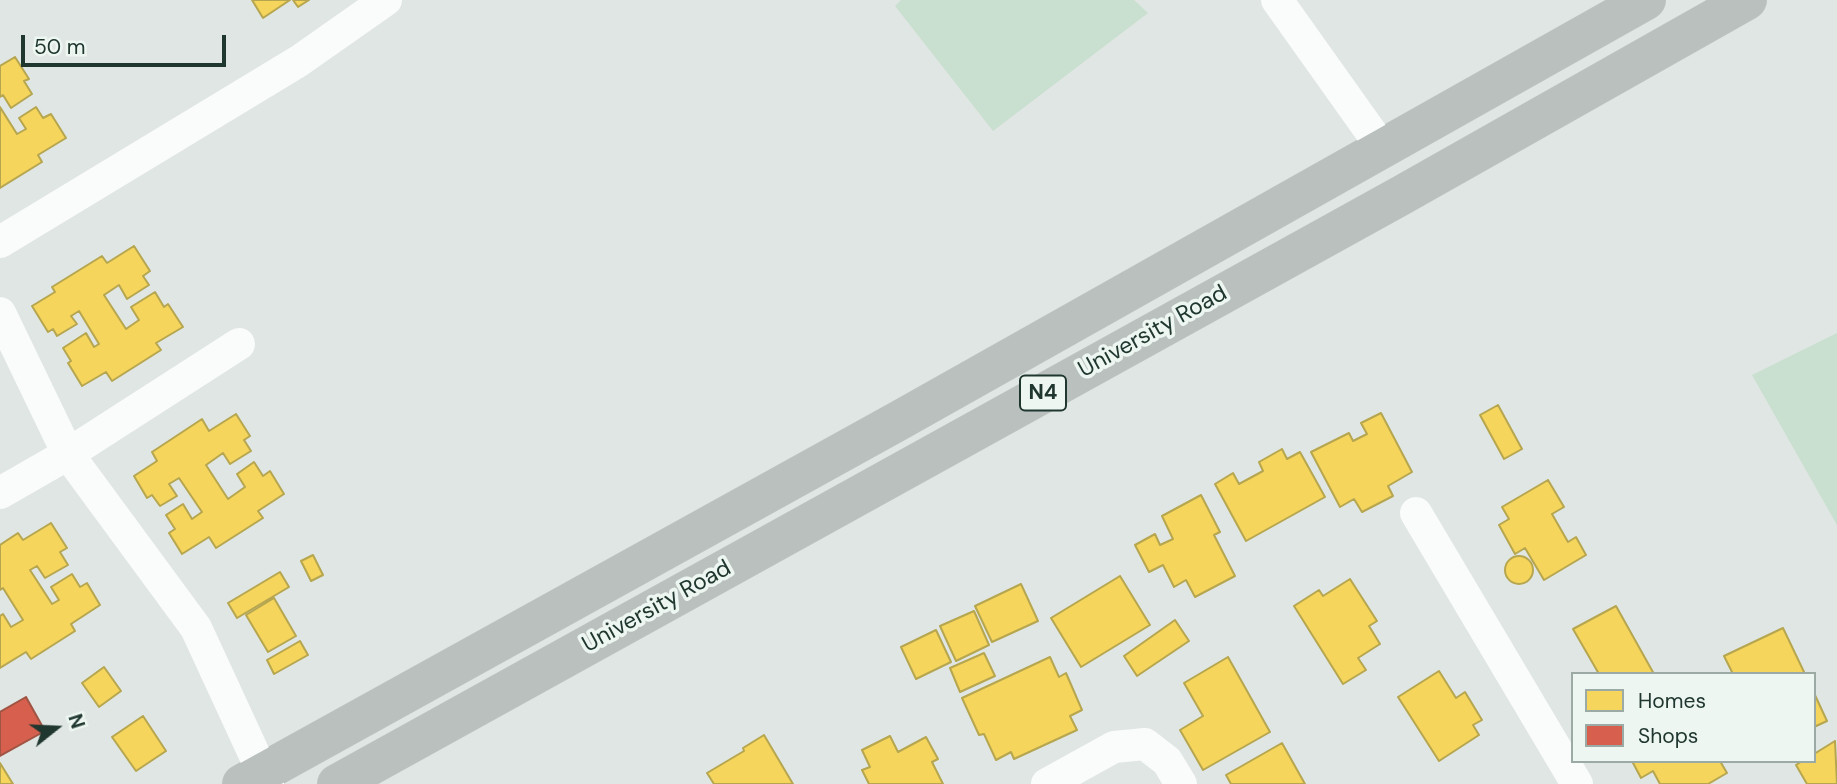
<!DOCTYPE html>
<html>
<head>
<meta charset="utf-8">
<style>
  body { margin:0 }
  #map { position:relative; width:1837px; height:784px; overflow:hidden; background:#e0e6e3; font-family:"DM Sans",sans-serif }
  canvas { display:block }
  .legend { position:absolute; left:1571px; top:672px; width:245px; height:91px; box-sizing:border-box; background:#edf6f1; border:2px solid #9baaa4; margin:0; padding:9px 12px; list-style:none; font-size:21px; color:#203730 }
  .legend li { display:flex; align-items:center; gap:14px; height:35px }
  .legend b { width:35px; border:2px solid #9baaa4 }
  .north { position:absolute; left:21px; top:693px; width:70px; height:70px; -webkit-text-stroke:5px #edf6f1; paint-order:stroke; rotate:72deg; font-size:19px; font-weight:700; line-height:28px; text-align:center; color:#203730 }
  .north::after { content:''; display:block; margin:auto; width:24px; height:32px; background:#203730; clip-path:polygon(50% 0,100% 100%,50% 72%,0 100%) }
  .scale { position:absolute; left:21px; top:35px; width:205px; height:32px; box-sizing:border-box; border:4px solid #203730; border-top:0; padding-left:9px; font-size:21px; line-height:24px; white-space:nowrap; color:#203730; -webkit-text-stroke:5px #edf6f1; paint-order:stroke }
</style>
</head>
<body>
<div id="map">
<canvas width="1837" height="784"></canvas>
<ul class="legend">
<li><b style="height:19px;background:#f6d55c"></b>Homes</li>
<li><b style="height:19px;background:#d6604d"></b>Shops</li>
</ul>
<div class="north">N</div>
<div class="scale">50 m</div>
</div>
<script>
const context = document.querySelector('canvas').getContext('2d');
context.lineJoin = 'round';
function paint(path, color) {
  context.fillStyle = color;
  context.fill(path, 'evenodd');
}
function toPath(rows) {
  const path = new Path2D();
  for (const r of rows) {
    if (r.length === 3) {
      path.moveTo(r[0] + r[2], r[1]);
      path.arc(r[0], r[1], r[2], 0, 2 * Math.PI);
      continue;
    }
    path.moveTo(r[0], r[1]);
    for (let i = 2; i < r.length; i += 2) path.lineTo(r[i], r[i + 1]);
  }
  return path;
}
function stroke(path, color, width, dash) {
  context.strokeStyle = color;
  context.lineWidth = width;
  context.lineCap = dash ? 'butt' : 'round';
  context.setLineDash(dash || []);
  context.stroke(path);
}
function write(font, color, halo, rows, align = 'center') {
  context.font = font + ' "DM Sans",sans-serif';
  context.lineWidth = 7;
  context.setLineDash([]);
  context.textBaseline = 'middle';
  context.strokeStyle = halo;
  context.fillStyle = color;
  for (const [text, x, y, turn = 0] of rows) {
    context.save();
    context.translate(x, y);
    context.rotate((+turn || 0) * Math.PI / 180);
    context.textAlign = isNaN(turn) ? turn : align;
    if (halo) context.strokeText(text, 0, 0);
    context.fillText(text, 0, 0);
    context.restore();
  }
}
const green = toPath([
  [901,0,1134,0,1148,13,993,131,895,6],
  [1837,333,1837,525,1752,375]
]);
const homes = toPath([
  [252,0,290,0,263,18,252,0],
  [293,0,309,0,298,7,293,0],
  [15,57,29,79,24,81,32,94,11,108,3,95,0,97,0,66,15,57],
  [0,107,17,134,26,129,19,118,36,107,43,118,51,114,66,138,38,155,42,162,0,188,0,107],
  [134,246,150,271,143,276,149,285,127,299,119,285,104,295,126,329,139,320,131,307,155,292,164,307,168,304,183,327,156,343,161,350,112,381,106,372,82,386,68,363,71,361,63,348,86,333,94,347,99,344,79,311,71,316,77,324,57,336,53,329,48,332,32,306,55,292,52,287,102,256,107,263,134,246],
  [1498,405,1522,449,1504,459,1480,415,1498,405],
  [1381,413,1412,472,1388,486,1393,496,1362,512,1354,499,1340,507,1311,452,1349,433,1353,441,1367,434,1361,423,1381,413],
  [236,414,250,436,244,440,251,451,230,464,223,453,206,465,228,499,245,487,237,474,254,462,263,476,270,471,284,494,258,511,263,518,216,548,209,537,182,554,169,533,175,529,166,515,183,504,192,519,202,512,179,478,169,484,177,496,160,506,152,495,147,498,134,476,157,461,152,452,202,419,209,431,236,414],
  [1282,449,1287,459,1300,452,1325,497,1246,541,1215,484,1233,473,1239,484,1263,471,1259,462,1282,449],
  [1548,480,1564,507,1552,514,1568,542,1576,537,1586,555,1544,580,1525,548,1515,554,1499,525,1509,519,1502,507,1548,480],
  [1201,495,1220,532,1214,535,1235,576,1195,597,1186,580,1174,587,1163,565,1149,572,1135,545,1155,534,1160,545,1173,539,1162,516,1201,495],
  [51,523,67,548,60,552,68,565,45,578,37,566,30,570,52,604,59,600,51,587,72,574,80,587,87,583,100,605,71,624,75,631,31,659,26,652,0,668,0,616,3,614,11,627,23,620,3,588,0,590,0,545,18,533,23,540,51,523],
  [313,555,323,575,311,581,301,561,313,555],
  [1519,570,14],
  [280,572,289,587,237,618,228,603,280,572],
  [1120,576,1150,625,1081,667,1051,618,1120,576],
  [1350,579,1377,621,1369,626,1380,644,1358,658,1366,670,1343,684,1294,606,1319,590,1323,596,1350,579],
  [1021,584,1038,621,992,642,975,606,1021,584],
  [274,598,296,636,268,652,246,615,274,598],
  [1616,606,1654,674,1599,674,1573,629,1616,606],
  [974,611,989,645,956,661,940,626,974,611],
  [1175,620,1189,641,1137,676,1124,656,1175,620],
  [1783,628,1805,674,1733,674,1724,656,1783,628],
  [936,630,951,662,916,679,901,647,936,630],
  [300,641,308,655,274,674,267,660,300,641],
  [984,653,995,676,960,692,950,668,984,653],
  [1050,657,1059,677,1066,673,1082,710,1070,716,1077,730,1014,759,1011,752,996,760,984,734,979,735,962,698,1050,657],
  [1228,657,1270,732,1203,770,1180,730,1203,716,1184,683,1228,657],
  [104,667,121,691,99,707,82,683,104,667],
  [1439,671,1456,698,1465,692,1482,720,1473,725,1479,735,1439,761,1398,697,1439,671],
  [1814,693,1827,721,1814,727,1814,693],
  [143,716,166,751,136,771,112,737,143,716],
  [764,735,793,784,714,784,707,773,744,751,743,748,764,735],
  [890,736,898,752,926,737,938,759,932,762,943,784,869,784,862,770,870,767,862,750,890,736],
  [1835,741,1837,784,1807,784,1796,765,1802,761,1814,761,1814,754,1835,741],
  [1282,743,1305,784,1231,784,1226,775,1282,743],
  [1632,761,1720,761,1727,773,1708,784,1660,784,1653,771,1641,778,1632,761],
  [0,763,13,784,0,784,0,763]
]);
const shops = toPath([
  [26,697,45,731,0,756,0,712,26,697]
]);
const street = toPath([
  [1277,0,1383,149],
  [0,242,299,61,386,0],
  [0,313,68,454,196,628,268,784],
  [0,493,68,454,239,344],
  [1416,513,1577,784],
  [1047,784,1114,747,1145,744,1167,761,1181,784]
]);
const highway = toPath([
  [242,784,900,420,1646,0],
  [337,784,1402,195,1747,0]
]);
const shields = [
  [1043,393,46]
];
const shieldNames = [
  ["N4",1043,393]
];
const streetNames = [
  ["University Road",1153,332,-29],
  ["University Road",657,607,-29]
];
paint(green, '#c9dfcf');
paint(homes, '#f6d55c');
stroke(homes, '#b6a64f', 2);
paint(shops, '#d6604d');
stroke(shops, '#9f5444', 2);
stroke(highway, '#bbc3c0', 40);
stroke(street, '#fafbfb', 32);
stroke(highway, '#b9c0be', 38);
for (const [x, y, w] of shields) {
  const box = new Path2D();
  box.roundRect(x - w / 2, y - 17.5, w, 35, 5);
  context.fillStyle = '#edf6f1';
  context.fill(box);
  stroke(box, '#203730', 2);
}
write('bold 21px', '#203730', null, shieldNames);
write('23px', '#203730', '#edf6f1', streetNames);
</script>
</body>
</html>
